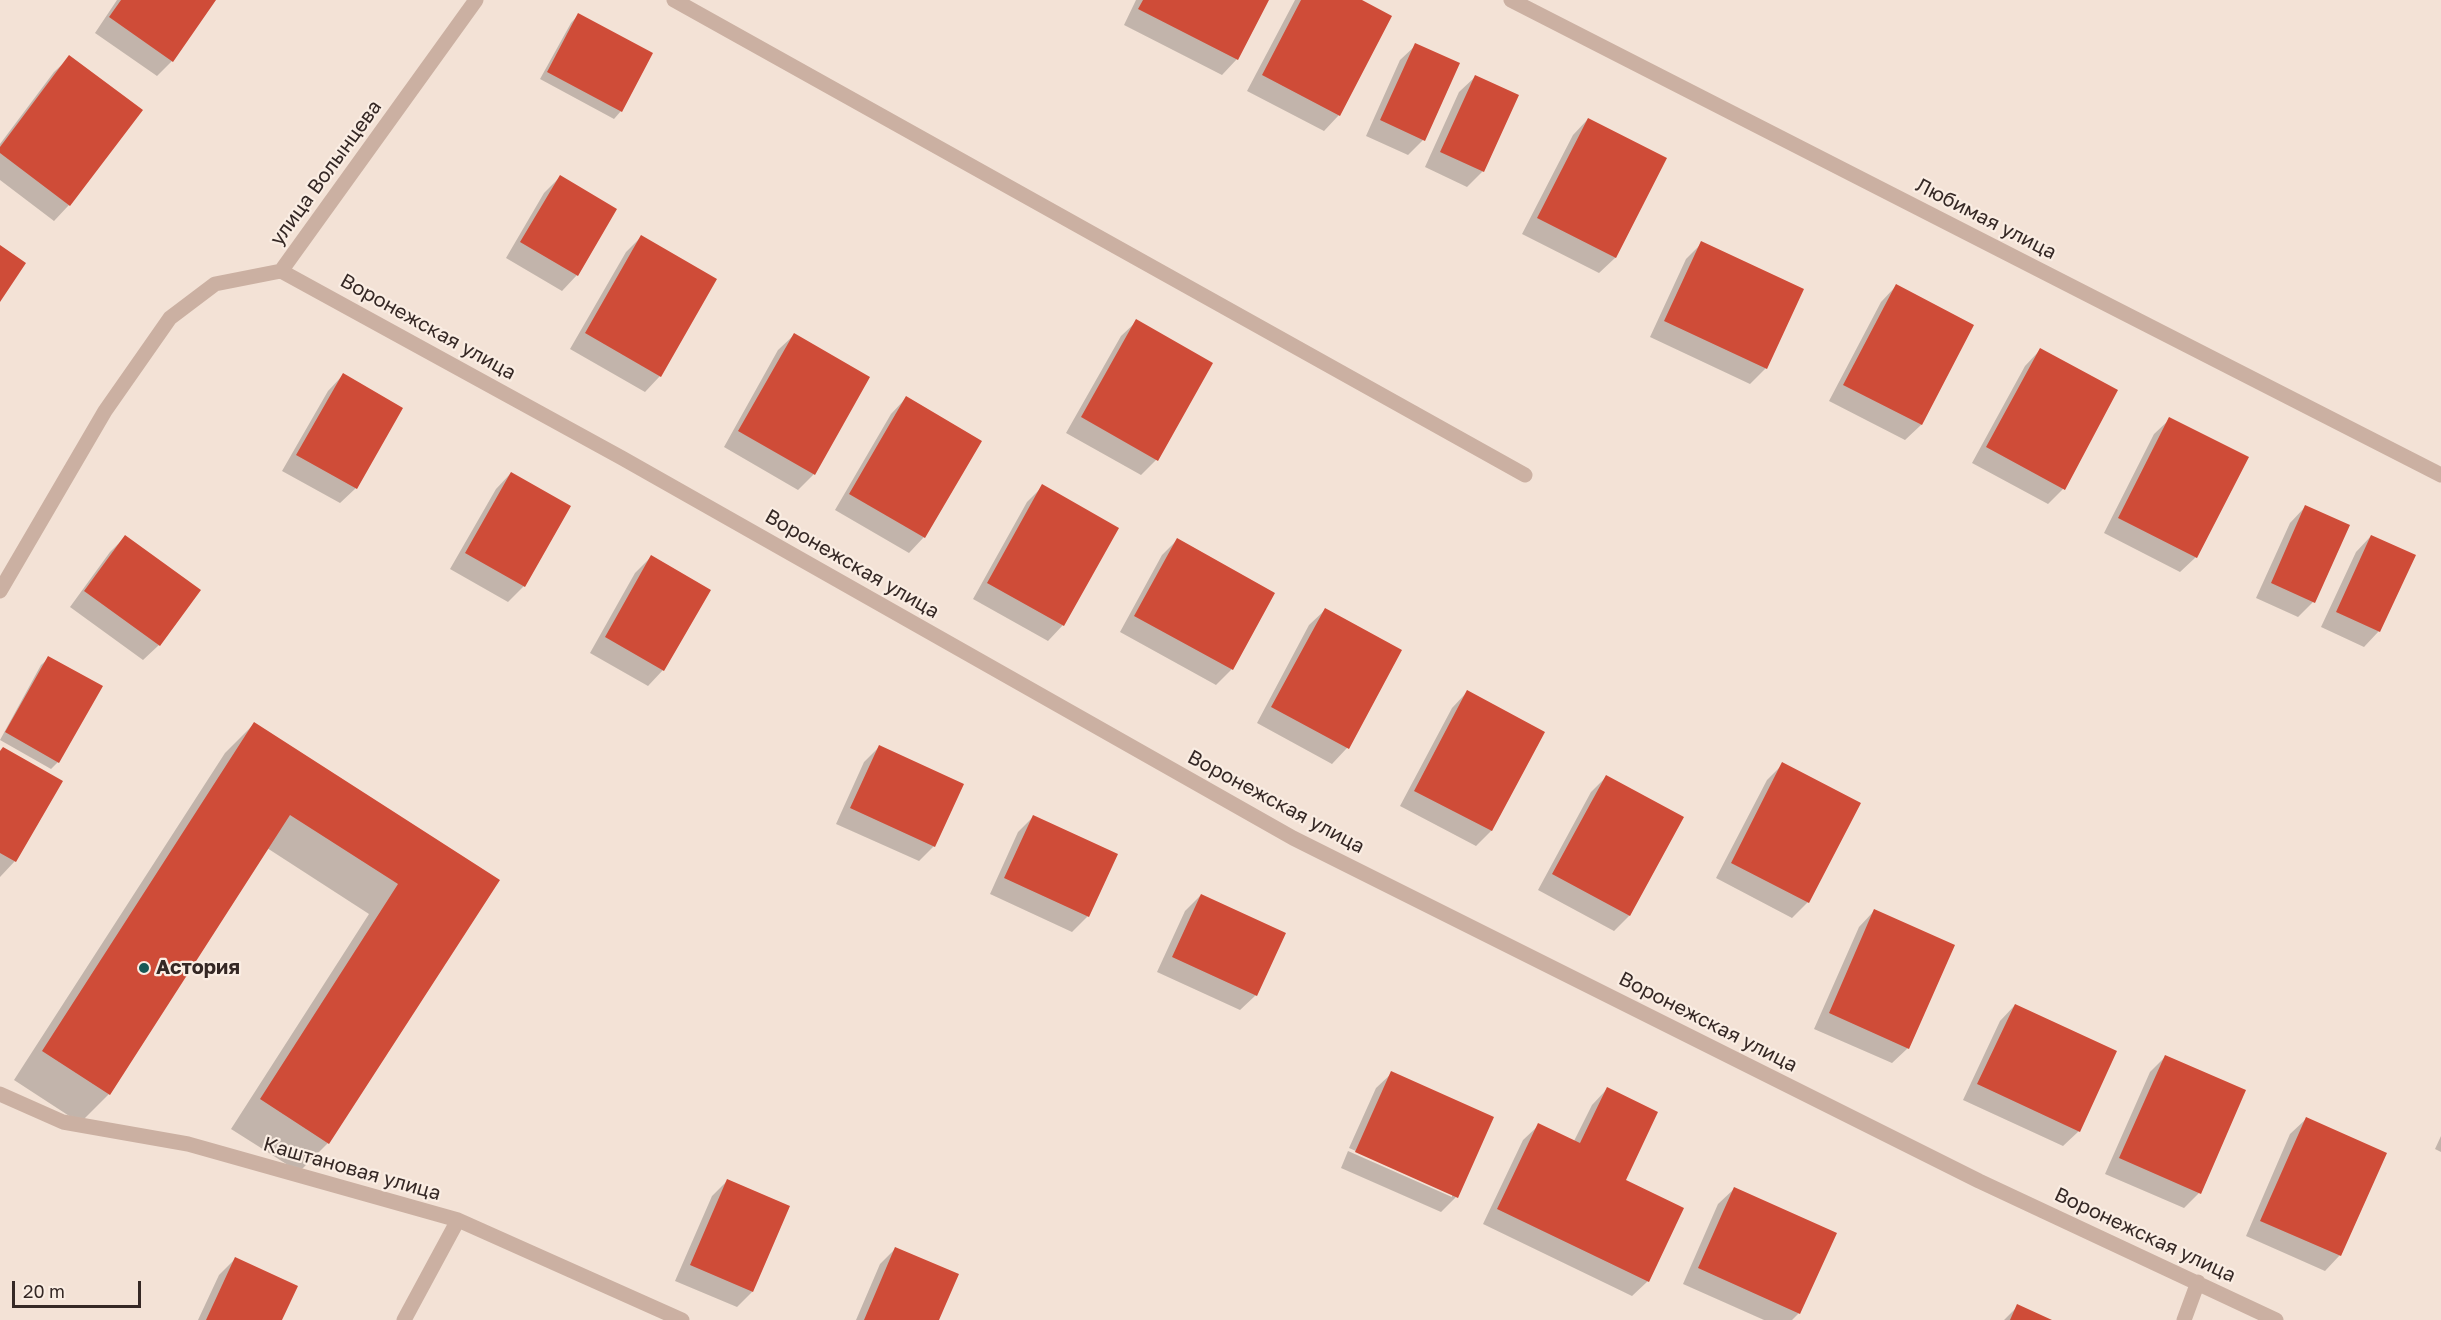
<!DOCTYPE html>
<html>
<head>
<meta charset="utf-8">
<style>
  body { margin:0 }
  #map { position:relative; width:2441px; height:1320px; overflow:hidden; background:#f3e2d6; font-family:"Golos Text",sans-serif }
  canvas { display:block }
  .scale { position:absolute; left:12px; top:1281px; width:129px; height:27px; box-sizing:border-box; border:3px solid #352825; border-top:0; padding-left:8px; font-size:18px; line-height:21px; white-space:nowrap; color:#352825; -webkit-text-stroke:4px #faede3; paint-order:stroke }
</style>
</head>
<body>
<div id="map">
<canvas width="2441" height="1320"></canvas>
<div class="scale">20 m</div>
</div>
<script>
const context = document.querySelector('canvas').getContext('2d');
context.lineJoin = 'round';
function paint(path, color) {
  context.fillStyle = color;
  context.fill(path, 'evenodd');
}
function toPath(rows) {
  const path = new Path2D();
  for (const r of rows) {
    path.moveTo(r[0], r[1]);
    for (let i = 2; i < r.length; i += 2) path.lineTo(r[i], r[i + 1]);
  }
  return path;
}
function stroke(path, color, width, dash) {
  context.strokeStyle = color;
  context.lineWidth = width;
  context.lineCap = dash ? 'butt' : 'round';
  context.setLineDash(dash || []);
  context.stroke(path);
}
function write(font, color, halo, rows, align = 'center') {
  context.font = font + ' "Golos Text",sans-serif';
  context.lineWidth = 4.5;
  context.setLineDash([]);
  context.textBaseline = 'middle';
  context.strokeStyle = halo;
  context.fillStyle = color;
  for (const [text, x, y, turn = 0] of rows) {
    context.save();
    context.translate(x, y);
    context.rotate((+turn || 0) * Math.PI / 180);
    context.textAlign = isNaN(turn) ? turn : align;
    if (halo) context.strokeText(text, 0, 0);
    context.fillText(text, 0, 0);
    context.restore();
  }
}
const shadow = toPath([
  [117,0,214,0,172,61,157,76,95,33],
  [1136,0,1267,0,1237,59,1222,75,1124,25],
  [1295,0,1359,0,1339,115,1324,131,1247,91],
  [578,15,621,111,614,119,540,79,571,23],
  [1416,45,1423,140,1408,155,1366,136,1400,60],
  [70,57,69,205,54,221,0,180,0,144,54,72],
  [1475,77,1483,171,1467,187,1425,167,1459,92],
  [1588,119,1665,159,1615,258,1599,273,1522,234,1573,135],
  [560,177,577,275,562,291,506,258,544,193],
  [641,237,660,376,645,392,570,349,626,252],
  [1702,243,1766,368,1750,384,1650,337,1686,259],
  [1896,286,1972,326,1921,425,1905,440,1829,401,1881,302],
  [1137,321,1156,460,1141,475,1066,433,1121,336],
  [794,335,868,378,813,475,798,490,724,447,778,350],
  [2040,350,2063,489,2048,504,1972,463,2025,366],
  [343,375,356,488,340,503,282,471,328,391],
  [906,398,980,441,924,537,909,553,835,510,891,414],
  [2170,419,2196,557,2180,572,2104,533,2154,434],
  [511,473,524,586,508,602,450,569,496,489],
  [1043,486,1063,625,1048,641,973,599,1027,502],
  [2305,507,2313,602,2298,617,2256,598,2290,523],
  [2371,536,2379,631,2364,647,2321,627,2356,552],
  [125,537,159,645,143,660,70,607,110,552],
  [1177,540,1232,669,1216,685,1120,632,1162,555],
  [651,557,663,670,648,686,590,653,635,573],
  [1325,610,1400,650,1347,748,1332,764,1257,723,1309,625],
  [49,658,58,762,51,769,0,740,41,665],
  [1467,692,1543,733,1491,831,1476,846,1400,806,1452,708],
  [254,724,497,881,328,1143,299,1172,231,1129,369,914,267,848,109,1094,80,1123,14,1080,225,753],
  [879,747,934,846,919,861,836,824,864,762],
  [0,751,15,861,0,877],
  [1783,764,1808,902,1792,918,1716,878,1767,780],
  [1606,777,1682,818,1629,916,1614,931,1538,890,1591,792],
  [1033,817,1088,916,1072,932,990,894,1018,832],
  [1201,895,1256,995,1240,1010,1157,972,1185,911],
  [1874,911,1908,1048,1892,1063,1814,1029,1859,927],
  [2015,1005,2079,1131,2063,1146,1963,1100,2000,1021],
  [2166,1056,2199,1193,2184,1208,2105,1174,2150,1072],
  [1392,1073,1456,1197,1441,1212,1341,1168,1348,1151,1452,1197,1452,1193,1349,1148,1376,1088],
  [1607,1089,1624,1181,1648,1281,1632,1296,1483,1224,1523,1140,1539,1125,1574,1141,1592,1105],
  [2306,1119,2340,1255,2325,1271,2246,1236,2290,1134],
  [2441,1136,2441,1152,2435,1149],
  [727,1181,752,1292,737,1307,675,1281,712,1196],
  [1734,1189,1799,1313,1792,1320,1764,1320,1683,1284,1718,1204],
  [895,1249,937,1320,856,1320,880,1264],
  [235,1259,280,1320,198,1320,219,1275],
  [2018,1306,2049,1320,2004,1320]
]);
const building = toPath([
  [121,0,216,0,173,62,109,17],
  [1143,0,1269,0,1238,60,1138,9],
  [1301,0,1362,0,1392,16,1340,116,1262,75],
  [578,13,653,53,622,112,547,72],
  [1415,43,1460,63,1425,141,1380,120],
  [69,55,143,110,70,206,0,153,0,147],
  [1475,75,1519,95,1484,172,1440,152],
  [1588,118,1667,158,1616,258,1537,218],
  [560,175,617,209,578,276,520,242],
  [641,235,717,279,661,377,585,333],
  [1701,241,1804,289,1767,369,1664,321],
  [0,245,26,263,0,302],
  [1896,284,1974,325,1922,425,1843,385],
  [1136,319,1213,363,1158,461,1081,417],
  [794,333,870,377,815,475,738,431],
  [2040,348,2118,390,2065,490,1986,447],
  [343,373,403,408,357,489,296,455],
  [906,396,982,441,925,538,849,494],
  [2169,417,2249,457,2197,558,2118,518],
  [511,472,571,506,525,587,465,553],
  [1042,484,1119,528,1064,626,987,583],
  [2305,505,2350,525,2315,603,2271,583],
  [125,535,201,590,160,646,84,591],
  [2371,535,2416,555,2380,632,2336,612],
  [1177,538,1275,593,1233,670,1134,616],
  [651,555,711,590,664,671,605,637],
  [1325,608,1402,650,1349,749,1271,707],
  [48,656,103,686,59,763,5,732],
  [1467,690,1545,732,1492,831,1414,791],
  [254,722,500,880,329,1144,260,1099,398,884,290,815,110,1095,42,1051],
  [879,745,964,784,935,847,850,808],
  [3,747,63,781,16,862,0,853,0,751],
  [1782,762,1861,803,1809,903,1731,863],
  [1606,775,1684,817,1630,916,1552,874],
  [1033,815,1118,854,1089,917,1004,878],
  [1201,894,1286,933,1257,996,1172,957],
  [1874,909,1955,945,1909,1049,1829,1013],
  [2015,1004,2117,1051,2080,1132,1977,1084],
  [2165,1055,2246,1090,2201,1194,2119,1158],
  [1391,1071,1494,1117,1458,1198,1355,1152],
  [1607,1087,1658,1112,1626,1180,1684,1208,1649,1282,1497,1209,1538,1123,1580,1143],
  [2306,1117,2387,1153,2341,1256,2260,1221],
  [727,1179,790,1206,753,1292,690,1265],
  [1734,1187,1837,1233,1800,1314,1698,1268],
  [895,1247,959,1274,939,1320,864,1320],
  [235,1257,298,1286,282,1320,206,1320],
  [2017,1304,2052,1320,2010,1320]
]);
const minor = toPath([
  [674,0,1525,475],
  [1511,0,2441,475],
  [281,271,622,458,1293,838,1979,1181,2276,1320],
  [0,591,105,411,170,318,215,284,281,271,476,0],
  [0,1094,63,1122,188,1144,458,1220,682,1320],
  [404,1320,458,1220],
  [2184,1320,2198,1282]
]);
const markers = [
  [144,968,6,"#185956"]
];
const streetNames = [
  ["улица Волынцева",326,173,-54],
  ["Любимая улица",1986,219,27],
  ["Воронежская улица",428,327,29],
  ["Воронежская улица",852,564,30],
  ["Воронежская улица",1276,802,28],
  ["Воронежская улица",1708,1022,27],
  ["Каштановая улица",352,1169,16],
  ["Воронежская улица",2145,1235,25]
];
const poiNames = [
  ["Астория",156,968]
];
paint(shadow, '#0003');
paint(building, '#cf4c38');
stroke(minor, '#cbb0a2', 15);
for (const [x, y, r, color] of markers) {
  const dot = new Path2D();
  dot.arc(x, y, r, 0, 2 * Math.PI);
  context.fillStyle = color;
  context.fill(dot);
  stroke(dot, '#faede3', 2);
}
write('20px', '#352825', '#faede3', streetNames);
write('bold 20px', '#352825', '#faede3', poiNames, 'left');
</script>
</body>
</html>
